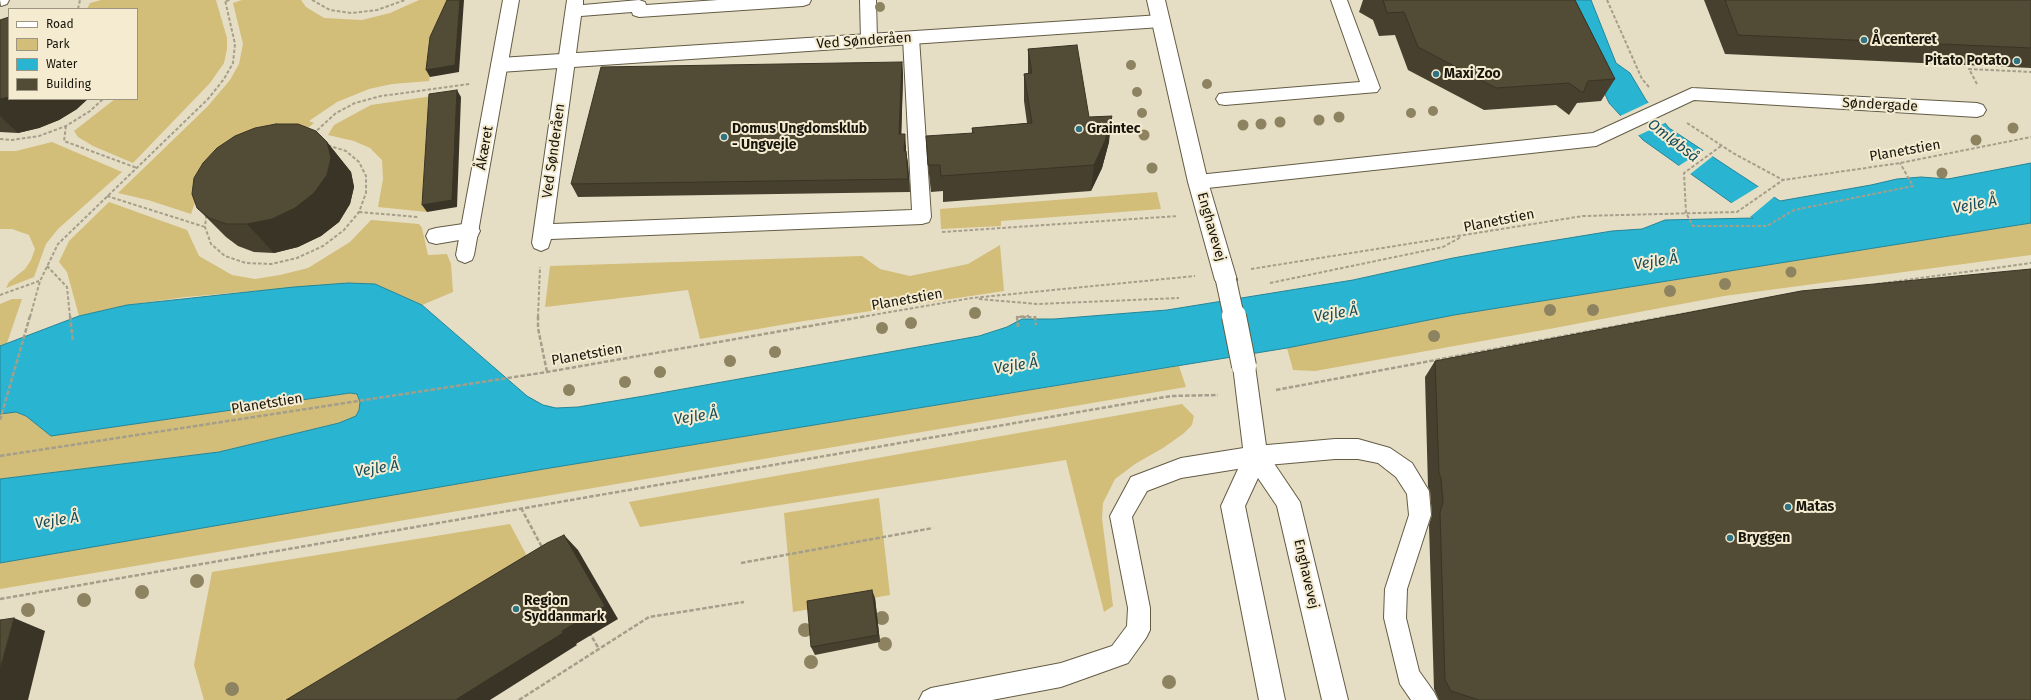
<!DOCTYPE html>
<html>
<head>
<meta charset="utf-8">
<style>
  body { margin:0 }
  #map { position:relative; width:2031px; height:700px; overflow:hidden; background:#e6dec4; font-family:"Fira Sans",sans-serif }
  canvas { display:block }
  .legend { position:absolute; left:8px; top:8px; width:130px; height:92px; box-sizing:border-box; background:#f4ebd1; border:1px solid #9c9582; margin:0; padding:5px 7px; list-style:none; font-size:12px; color:#18150c }
  .legend li { display:flex; align-items:center; gap:8px; height:20px }
  .legend b { width:20px; border:1px solid #9c9582 }
</style>
</head>
<body>
<div id="map">
<canvas width="2031" height="700"></canvas>
<ul class="legend">
<li><b style="height:5px;background:#fff"></b>Road</li>
<li><b style="height:11px;background:#d2bd79"></b>Park</li>
<li><b style="height:11px;background:#29b5d2"></b>Water</li>
<li><b style="height:11px;background:#524b35"></b>Building</li>
</ul>
</div>
<script>
const context = document.querySelector('canvas').getContext('2d');
context.lineJoin = 'round';
function paint(path, color) {
  context.fillStyle = color;
  context.fill(path, 'evenodd');
}
function toPath(rows) {
  const path = new Path2D();
  for (const r of rows) {
    path.moveTo(r[0], r[1]);
    for (let i = 2; i < r.length; i += 2) path.lineTo(r[i], r[i + 1]);
  }
  return path;
}
function stroke(path, color, width, dash) {
  context.strokeStyle = color;
  context.lineWidth = width;
  context.lineCap = dash ? 'butt' : 'round';
  context.setLineDash(dash || []);
  context.stroke(path);
}
function write(font, color, halo, rows, align = 'center') {
  context.font = font + ' "Fira Sans",sans-serif';
  context.lineWidth = 4;
  context.setLineDash([]);
  context.textBaseline = 'middle';
  context.strokeStyle = halo;
  context.fillStyle = color;
  for (const [text, x, y, turn = 0] of rows) {
    context.save();
    context.translate(x, y);
    context.rotate((+turn || 0) * Math.PI / 180);
    context.textAlign = isNaN(turn) ? turn : align;
    if (halo) context.strokeText(text, 0, 0);
    context.fillText(text, 0, 0);
    context.restore();
  }
}
const green = toPath([
  [101,0,216,0,227,38,227,49,224,63,210,83,133,163,93,146,78,137,74,131,115,99,137,99,137,9,87,9,90,3],
  [242,0,301,0,306,7,324,18,362,20,390,13,419,0,454,0,432,65,429,81,392,84,369,89,337,102,309,121,314,123,304,131,198,194,191,214,148,200,118,193,207,107,230,80,239,64,243,44,233,3],
  [433,96,427,212,378,207,383,179,382,160,370,148,354,141,328,135,334,125,371,105],
  [52,142,122,172,58,229,46,244,34,277,6,288,9,282,25,269,31,260,35,249,29,235,12,229,0,229,0,151,16,151],
  [1157,192,1161,209,1001,221,1001,226,941,229,940,209],
  [109,202,187,230,199,256,232,275,255,279,280,275,308,268,350,242,371,220,419,224,422,228,428,255,447,254,451,264,453,292,422,305,375,284,348,283,186,297,127,305,79,316,67,272,59,262,69,241],
  [2031,223,2031,255,1724,296,1549,329,1315,371,1293,370,1287,348,1454,315],
  [1000,245,1004,291,804,321,700,339,688,290,545,307,550,266,862,256,880,269,910,276,968,264],
  [12,299,22,299,7,343,0,346,0,304],
  [1179,366,1186,387,0,589,0,563,544,469],
  [350,393,357,394,360,402,359,410,356,416,339,423,219,452,0,479,0,414,6,412,16,412,26,416,51,436],
  [1182,404,1194,416,1192,425,1183,434,1163,448,1135,464,1115,479,1103,503,1102,518,1113,606,1104,612,1066,460,640,527,629,502],
  [879,498,890,595,793,612,784,513],
  [510,524,536,573,327,700,204,700,194,665,212,572]
]);
const water = toPath([
  [1562,0,1591,0,1616,63,1630,73,1646,100,1669,128,1780,201,1871,185,1897,179,1921,177,1948,179,2031,163,2031,223,1454,315,1287,348,544,469,0,563,0,479,219,452,339,423,356,416,359,410,360,402,357,394,350,393,51,436,26,416,16,412,0,414,0,346,79,316,127,305,294,287,348,283,375,284,422,305,527,396,543,405,556,408,578,407,644,396,979,336,1007,327,1022,319,1054,319,1167,310,1353,280,1453,258,1520,246,1612,231,1642,229,1665,220,1753,218,1643,140,1609,103,1562,0]
]);
const pier = toPath([
  [1650,102,1667,122,1637,136,1618,117],
  [1704,150,1713,156,1689,175,1677,167],
  [1761,185,1775,196,1750,217,1730,204]
]);
const pathFar1 = toPath([
  [312,0,330,10,352,13,377,10,405,0],
  [1607,0,1642,79,1649,87],
  [226,1,230,0],
  [78,9,80,0],
  [1977,84,1969,69,2031,72],
  [1687,123,1733,153,1783,180],
  [66,126,64,141,137,168],
  [313,134,336,113,355,103,381,96,470,84],
  [0,139,12,140,39,136,66,126,90,111,103,99],
  [306,144,327,145,346,151,359,162,366,176,366,193,359,212,344,230,323,246,297,258,271,264,246,263,225,256,211,244,205,227,207,209,218,189,234,172,256,158,281,148,306,144],
  [1721,146,1684,173,1686,213,1693,226,1767,226,1794,210,1913,186,1900,163],
  [107,196,205,227],
  [359,212,418,217],
  [942,232,1178,216],
  [47,266,67,287,70,317],
  [1251,269,1583,216,1737,212,1783,180,1900,163,2031,137],
  [1270,283,1443,247,1461,237],
  [1877,284,2031,263],
  [0,295,39,281],
  [979,299,1037,304,1179,298],
  [30,317,40,281,58,244,208,99,224,79,233,63,235,44,225,0],
  [538,317,540,267],
  [861,317,972,298,1195,276],
  [1017,317,1035,317],
  [1665,317,1747,302]
]);
const path = toPath([
  [70,316,73,342],
  [538,316,538,328,547,372],
  [1035,316,1036,325],
  [1018,327,1017,317,1029,316],
  [1276,390,1670,316],
  [0,420,30,316],
  [0,456,547,372,867,316],
  [521,508,543,549],
  [741,563,933,528],
  [0,599,1171,396,1218,395],
  [589,632,599,649],
  [519,700,649,617,744,602]
]);
const lane = toPath([
  [0,0,9,0,7,4,1,6,0,0],
  [503,0,519,0,474,255,472,260,465,263,458,260,456,255,503,0],
  [567,0,583,0,583,5,639,0,645,2,646,5,718,0,811,0,809,4,803,6,639,17,633,15,632,12,581,16,553,224,912,210,903,38,905,34,911,32,917,34,919,38,931,217,929,222,922,224,551,239,548,248,541,251,534,248,532,243,567,0],
  [860,0,876,0,877,40,875,44,869,46,863,44,861,40,860,0],
  [1331,0,1347,0,1380,88,1377,92,1225,105,1219,104,1216,99,1219,94,1225,93,1360,82,1331,0],
  [1692,88,1977,103,1983,105,1986,110,1983,115,1977,117,1694,100,1596,146,1198,189,1192,187,1189,182,1192,177,1198,175,1593,133,1692,88],
  [1335,439,1358,439,1390,448,1412,463,1429,491,1431,515,1407,589,1406,618,1419,671,1434,692,1438,700,1411,700,1400,684,1384,618,1385,589,1409,515,1407,494,1396,477,1378,463,1358,459,1335,459,1256,466,1181,478,1147,491,1132,517,1150,608,1150,630,1146,638,1128,663,1061,687,992,700,919,700,923,692,931,688,1061,663,1112,646,1127,626,1128,608,1110,516,1131,477,1181,458,1256,446,1335,439]
]);
const street = toPath([
  [1161,15,1167,16,1170,21,1167,26,1161,27,500,72,493,70,491,65,493,60,500,58,1161,15],
  [470,223,477,225,480,231,477,237,436,244,429,242,426,236,429,230,436,228,470,223]
]);
const secondary = toPath([
  [1147,0,1165,0,1208,182,1237,280,1233,286,1226,289,1219,286,1215,280,1188,182,1147,0],
  [1244,356,1252,359,1255,366,1267,453,1300,502,1348,700,1322,700,1277,506,1258,478,1245,506,1285,700,1259,700,1221,506,1244,456,1233,366,1236,359,1244,356]
]);
const secondaryBridgeFar1 = toPath([
  [1226,280,1234,317]
]);
const secondaryBridge = toPath([
  [1234,316,1244,366]
]);
const trees = [
  [880,7,5],
  [1131,65,5],
  [1207,84,5],
  [1137,92,5],
  [1433,111,5],
  [1142,113,5],
  [1411,113,5],
  [1339,117,5.5],
  [1319,120,5.5],
  [1280,122,5.5],
  [1261,124,5.5],
  [1243,125,5.5],
  [2013,128,5.5],
  [1144,135,5.5],
  [1976,140,5.5],
  [1152,168,5.5],
  [1942,173,5.5],
  [1791,272,5.5],
  [1725,284,6],
  [1670,291,6],
  [1550,310,6],
  [1593,310,6],
  [975,313,6],
  [911,323,6],
  [882,328,6],
  [1434,336,6],
  [775,352,6],
  [730,361,6],
  [660,372,6],
  [625,382,6],
  [569,390,6],
  [197,581,7],
  [142,592,7],
  [84,600,7],
  [28,610,7],
  [882,618,7],
  [805,630,7],
  [885,644,7],
  [811,662,7],
  [1169,682,7],
  [232,689,7]
];
const wall = toPath([
  [1363,0,1575,0,1615,79,1601,101,1577,103,1569,115,1556,105,1484,110,1408,70,1395,35,1379,36,1373,20,1359,12],
  [1704,0,2031,0,2031,68,1725,54],
  [0,20,77,109,59,120,39,128,18,133,0,132],
  [1028,49,1089,117,1109,142,1102,168,1091,191,943,202,943,191,931,192,928,165,972,133,972,128,1027,123,1024,101,1024,74,1028,73],
  [902,62,903,76,901,134,906,147,906,151,908,164,910,192,578,197,571,184],
  [327,142,351,172,354,187,350,204,339,222,321,236,298,247,274,253,254,252,238,246,226,237,197,208],
  [1435,361,2031,700,1439,700,1434,689,1429,525,1432,515,1430,491,1428,487,1425,377],
  [875,598,880,642,815,655,811,647]
]);
const shadedWall = toPath([
  [460,0,464,0,459,72,430,77,426,70],
  [902,62,903,76,901,147,899,134],
  [457,90,461,97,457,207,427,212,422,205],
  [9,97,9,99,88,99,77,109,59,120,39,128,18,133,0,116,0,99],
  [1112,116,1109,142,1102,168,1091,191,1094,165],
  [905,134,906,147,905,164,904,151],
  [327,142,351,172,354,187,350,204,339,222,321,236,298,247,274,253,247,224],
  [906,151,908,164,910,192,908,179],
  [564,535,578,550,618,619,576,644,577,645,490,700,455,700,562,631],
  [872,590,875,598,880,642,878,635],
  [14,618,45,631,28,700,0,700,0,669]
]);
const building = toPath([
  [447,0,460,0,455,65,426,70,430,37,447,0],
  [1383,0,1575,0,1615,79,1588,81,1583,93,1569,83,1496,88,1418,47,1404,12,1387,13,1383,0],
  [1725,0,2031,0,2031,48,1738,35,1725,0],
  [9,17,9,97,0,99,0,20,9,17],
  [1077,45,1089,117,1112,116,1105,141,1094,165,941,176,940,165,928,165,926,136,973,133,972,128,1032,123,1024,74,1032,73,1028,49,1077,45],
  [902,62,899,134,905,134,904,151,906,151,908,179,571,184,601,67,902,62],
  [457,90,452,200,422,205,429,94,457,90],
  [276,124,298,124,316,131,327,142,331,158,327,175,314,193,295,208,272,219,247,224,226,224,209,218,197,208,192,194,194,178,203,163,217,148,235,136,255,128,276,124],
  [2031,269,2031,700,1479,700,1451,691,1445,680,1440,512,1443,502,1441,478,1439,473,1435,361,1801,291,2031,269],
  [564,535,605,606,562,631,563,633,455,700,286,700,547,543,564,535],
  [872,590,878,635,811,647,807,601,872,590],
  [14,618,0,669,0,620,14,618]
]);
const markers = [
  [1864,40,4,"#2f7383"],
  [2017,61,4,"#2f7383"],
  [1436,74,4,"#2f7383"],
  [1079,129,4,"#2f7383"],
  [724,137,4,"#2f7383"],
  [1788,507,4,"#2f7383"],
  [1730,538,4,"#2f7383"],
  [516,609,4,"#2f7383"]
];
const poiNames = [
  ["Å centeret",1872,40],
  ["Pitato Potato",2009,61,"right"],
  ["Maxi Zoo",1444,74],
  ["Domus Ungdomsklub",732,129],
  ["- Ungvejle",732,145],
  ["Graintec",1087,129],
  ["Matas",1796,507],
  ["Bryggen",1738,538],
  ["Region",524,601],
  ["Syddanmark",524,617]
];
const streetNames = [
  ["Ved Sønderåen",864,41,-4],
  ["Søndergade",1880,105,3],
  ["Åkæret",485,148,-80],
  ["Ved Sønderåen",554,151,-82],
  ["Planetstien",1905,151,-10],
  ["Planetstien",1499,221,-11],
  ["Enghavevej",1211,227,74],
  ["Planetstien",907,300,-10],
  ["Planetstien",587,355,-10],
  ["Planetstien",267,404,-9],
  ["Enghavevej",1306,574,77]
];
const waterNames = [
  ["Omløbså",1673,141,38],
  ["Vejle Å",1975,205,-11],
  ["Vejle Å",1656,262,-9],
  ["Vejle Å",1336,314,-9],
  ["Vejle Å",1016,366,-9],
  ["Vejle Å",696,417,-9],
  ["Vejle Å",377,469,-9],
  ["Vejle Å",57,521,-9]
];
paint(green, '#d2bd79');
paint(water, '#29b5d2');
stroke(water, '#248597', 1);
paint(pier, '#e6dec4');
stroke(lane, '#635c45', 2);
stroke(street, '#635c45', 2);
stroke(secondary, '#635c45', 2);
stroke(pathFar1, '#a59e8a', 2, [3.5, 2]);
stroke(path, '#a59e8a', 2.5, [4.5, 2]);
paint(lane, '#fff');
paint(street, '#fff');
paint(secondary, '#fff');
stroke(secondaryBridgeFar1, '#635c45', 22, []);
stroke(secondaryBridge, '#635c45', 26, []);
stroke(secondaryBridgeFar1, '#fff', 20);
stroke(secondaryBridge, '#fff', 24);
context.fillStyle = '#8d8361';
for (const [x, y, r] of trees) {
  context.beginPath();
  context.arc(x, y, r, 0, 2 * Math.PI);
  context.fill();
}
paint(wall, '#47402e');
paint(shadedWall, '#393425');
paint(building, '#524b35');
stroke(building, '#393425', 1);
for (const [x, y, r, color] of markers) {
  const dot = new Path2D();
  dot.arc(x, y, r, 0, 2 * Math.PI);
  context.fillStyle = color;
  context.fill(dot);
  stroke(dot, '#f4ebd1', 1.5);
}
write('bold 14px', '#18150c', '#f4ebd1', poiNames, 'left');
write('14px', '#18150c', '#f4ebd1', streetNames);
write('italic 15px', '#144c58', '#f4ebd1', waterNames);
</script>
</body>
</html>
